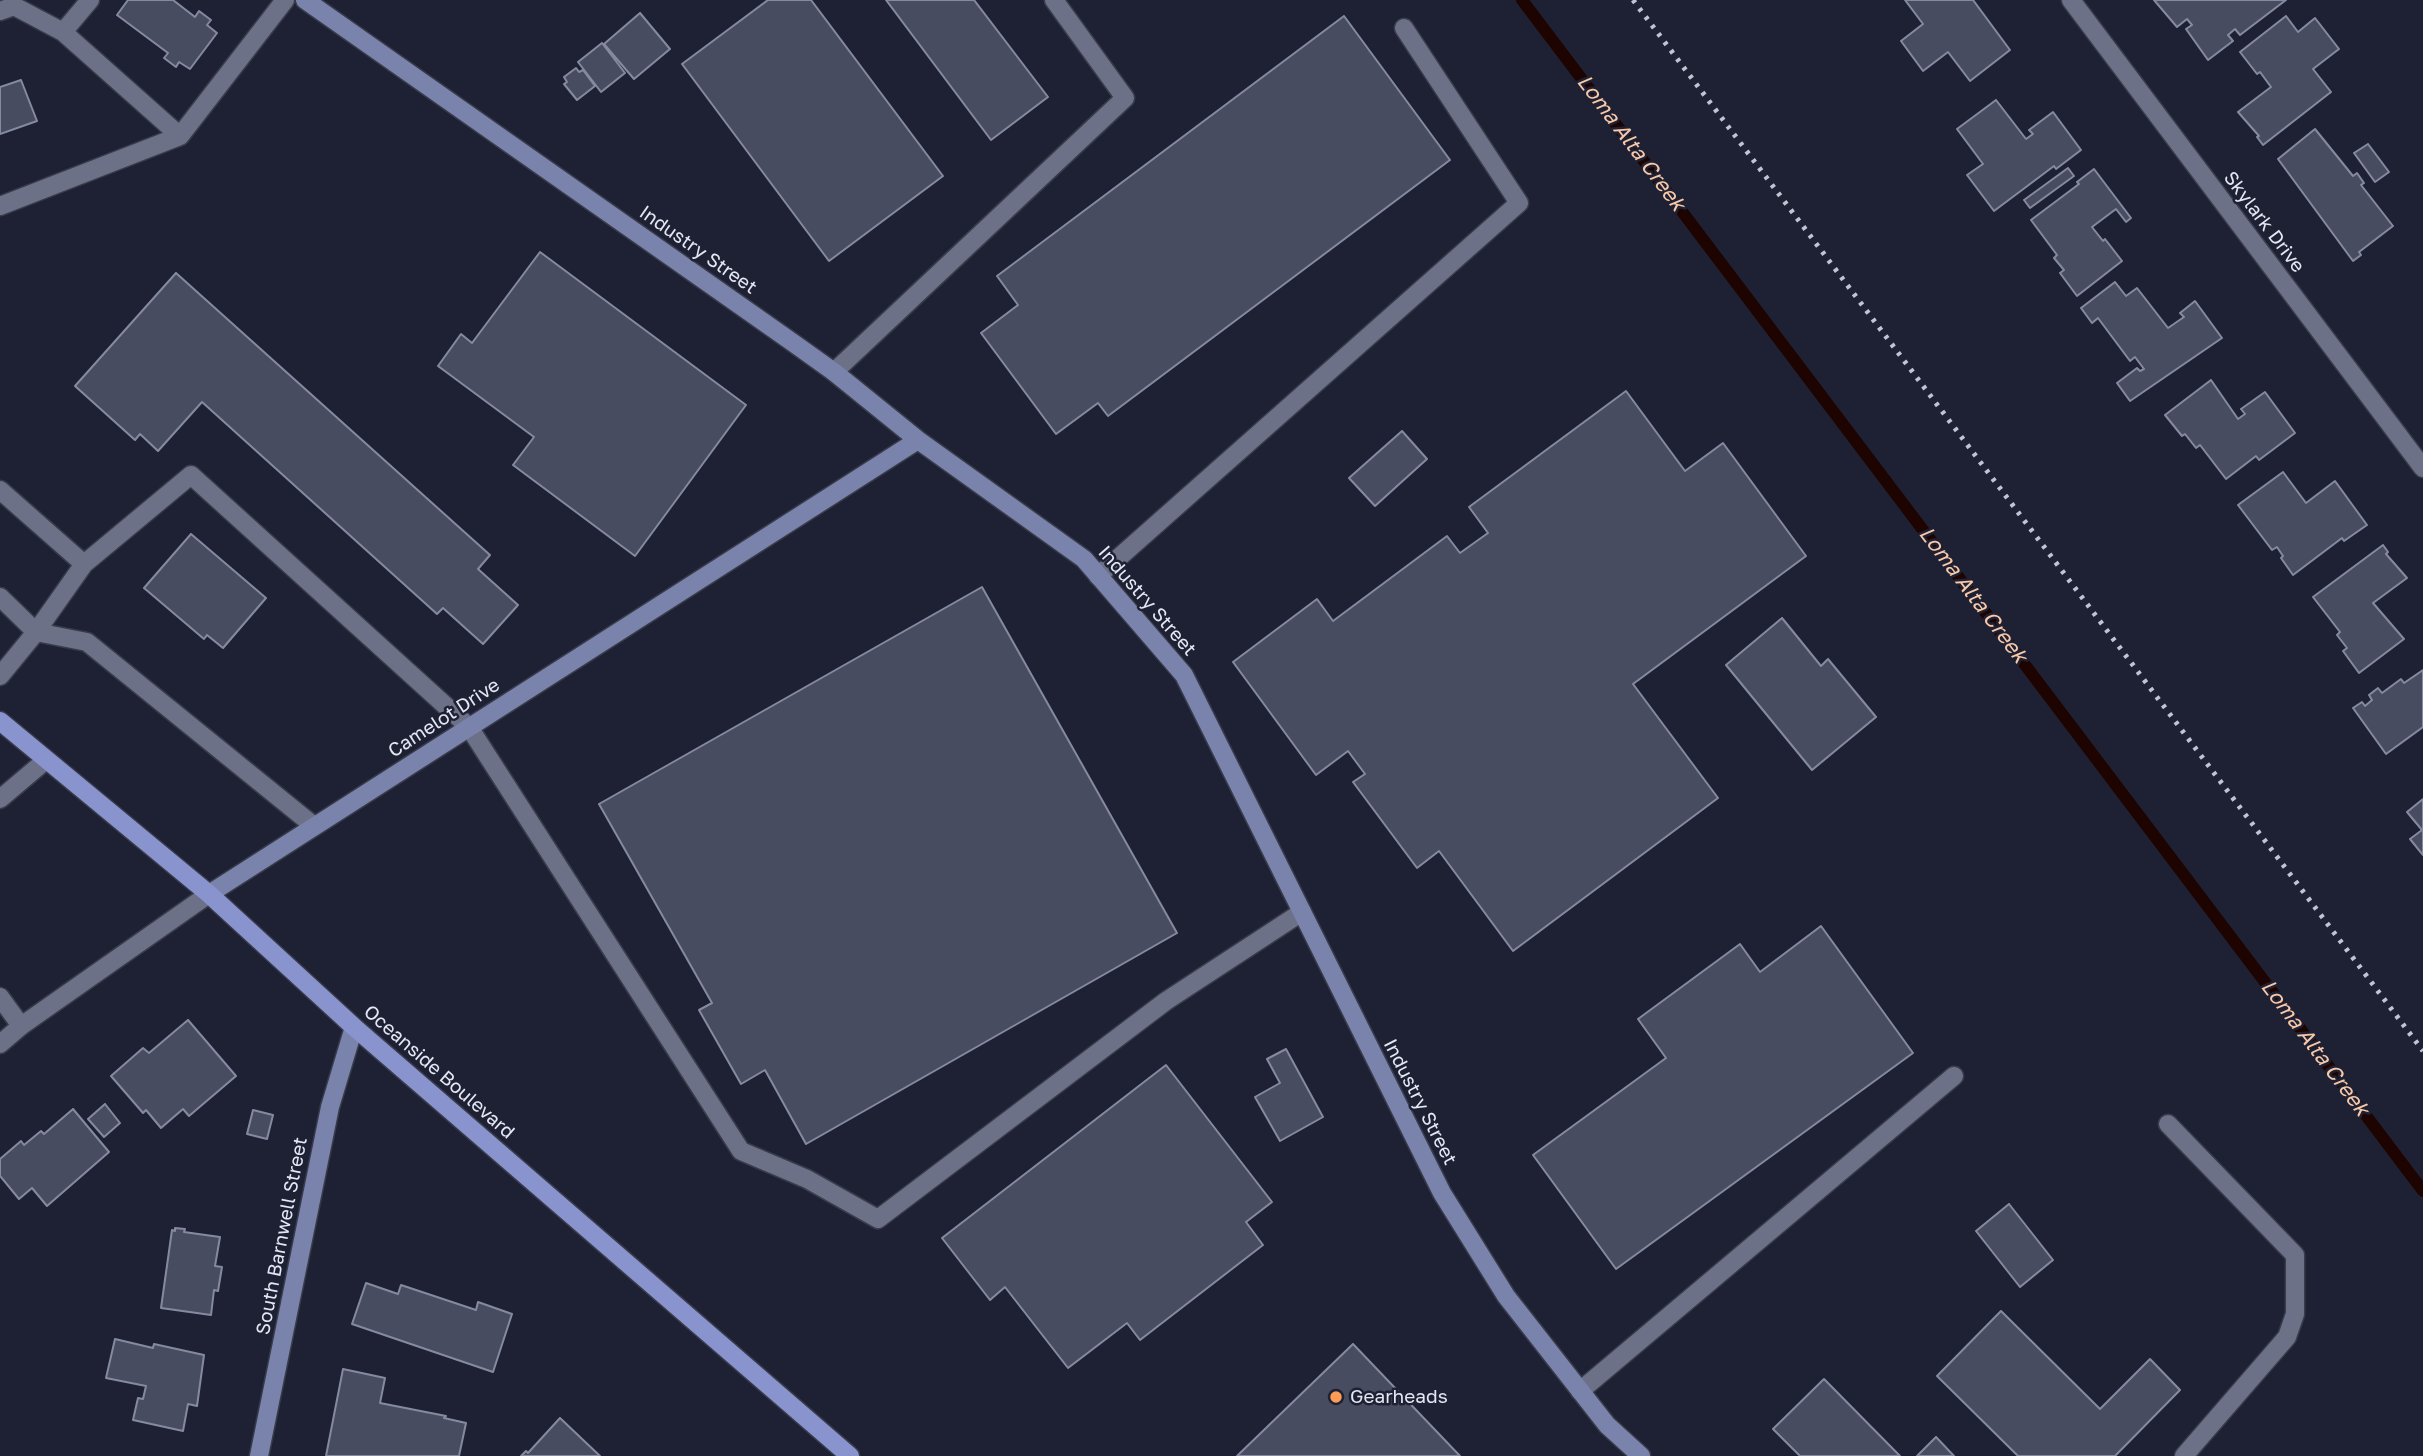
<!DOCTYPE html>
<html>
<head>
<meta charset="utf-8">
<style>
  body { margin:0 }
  canvas { display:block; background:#1e2133 }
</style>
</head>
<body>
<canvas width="2423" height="1456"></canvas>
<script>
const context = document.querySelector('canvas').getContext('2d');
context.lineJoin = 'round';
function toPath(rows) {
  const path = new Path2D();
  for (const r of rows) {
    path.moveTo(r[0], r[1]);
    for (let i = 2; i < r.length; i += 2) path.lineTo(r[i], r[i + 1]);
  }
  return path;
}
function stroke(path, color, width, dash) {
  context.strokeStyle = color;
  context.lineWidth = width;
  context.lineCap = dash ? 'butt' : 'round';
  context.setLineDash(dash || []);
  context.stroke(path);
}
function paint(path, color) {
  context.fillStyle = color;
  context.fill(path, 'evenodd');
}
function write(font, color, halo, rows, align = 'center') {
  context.font = font + ' "Golos Text",sans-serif';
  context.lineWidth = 5;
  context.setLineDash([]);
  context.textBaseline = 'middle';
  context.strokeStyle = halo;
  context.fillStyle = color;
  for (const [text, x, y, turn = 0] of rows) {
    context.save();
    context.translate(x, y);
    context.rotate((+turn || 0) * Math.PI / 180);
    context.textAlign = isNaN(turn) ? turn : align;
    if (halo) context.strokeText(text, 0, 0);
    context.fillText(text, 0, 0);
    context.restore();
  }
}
const stream = toPath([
  [1522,0,2423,1191]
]);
const building = toPath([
  [128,0,173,0,195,17,199,11,211,20,207,25,217,33,190,69,179,62,176,67,164,58,168,53,117,15,128,0],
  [768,0,811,0,943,176,829,261,682,64,768,0],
  [886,0,974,0,1048,97,991,140,886,0],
  [1905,0,1973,0,2010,50,1970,81,1948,52,1923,71,1901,41,1923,24,1905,0],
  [2154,0,2286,0,2240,35,2235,29,2228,35,2233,41,2208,60,2186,29,2192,25,2187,19,2177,27,2154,0],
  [640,13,670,49,634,79,604,44,640,13],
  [1344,16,1450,160,1108,416,1098,403,1056,434,981,333,1018,305,997,276,1344,16],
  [2286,16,2298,32,2315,18,2339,49,2313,69,2331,92,2263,145,2257,137,2259,136,2238,112,2271,87,2260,72,2257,74,2240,52,2286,16],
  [602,43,625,73,601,92,578,62,602,43],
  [576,68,579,72,583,70,595,86,577,100,564,84,567,82,564,77,576,68],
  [21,80,37,121,0,134,0,87,21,80],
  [1996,100,2026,139,2033,134,2029,130,2053,112,2081,150,2056,169,2054,166,1994,211,1967,175,1983,164,1957,129,1996,100],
  [2315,129,2353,176,2357,173,2364,183,2361,185,2393,226,2359,252,2361,255,2353,261,2278,159,2315,129],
  [2368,144,2389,172,2375,182,2354,153,2368,144],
  [2068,168,2074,176,2030,208,2024,200,2068,168],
  [2094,169,2131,218,2126,222,2116,209,2092,227,2103,241,2105,239,2122,261,2077,296,2060,273,2064,270,2054,258,2057,255,2031,220,2079,184,2077,182,2094,169],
  [540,252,746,405,635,556,513,465,534,437,438,366,461,334,472,343,540,252],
  [176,273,490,555,478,569,518,605,483,644,443,608,437,614,202,402,158,451,140,434,135,440,75,386,176,273],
  [2115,282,2126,296,2137,288,2168,328,2184,317,2180,313,2195,301,2222,338,2130,401,2117,383,2137,368,2140,371,2144,369,2135,357,2130,361,2098,318,2092,323,2081,308,2115,282],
  [2211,380,2238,419,2245,414,2241,409,2265,392,2295,433,2259,460,2256,456,2226,479,2200,445,2196,448,2185,434,2182,436,2165,415,2211,380],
  [1626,391,1685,471,1723,443,1806,556,1633,684,1718,798,1513,951,1439,851,1417,868,1353,782,1365,774,1348,751,1316,775,1233,662,1317,599,1333,621,1447,536,1460,553,1488,533,1469,507,1626,391],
  [1402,431,1427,459,1375,506,1349,478,1402,431],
  [2283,472,2306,503,2335,481,2367,525,2344,541,2342,538,2293,575,2281,558,2283,556,2277,547,2272,550,2238,505,2283,472],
  [191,534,266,598,223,648,207,635,204,639,144,588,191,534],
  [2383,545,2388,552,2386,554,2407,578,2373,603,2404,639,2359,673,2343,651,2347,648,2337,635,2340,632,2313,597,2383,545],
  [982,587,1177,933,806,1144,765,1070,741,1084,699,1010,712,1003,599,804,982,587],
  [1782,618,1821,666,1828,659,1876,717,1812,770,1726,665,1782,618],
  [2423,670,2423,727,2386,754,2353,708,2362,702,2365,706,2372,700,2369,695,2378,688,2382,693,2401,679,2404,683,2423,670],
  [2423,799,2423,855,2410,839,2422,830,2407,812,2423,799],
  [1821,926,1913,1053,1616,1269,1533,1155,1666,1058,1638,1019,1740,944,1760,972,1821,926],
  [188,1020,236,1076,189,1116,183,1109,161,1128,146,1110,143,1113,111,1076,143,1048,149,1053,188,1020],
  [1286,1049,1323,1117,1280,1141,1255,1097,1280,1083,1267,1059,1286,1049],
  [1166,1065,1272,1202,1246,1222,1263,1245,1140,1340,1127,1323,1068,1368,1005,1287,990,1300,942,1238,1166,1065],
  [105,1104,120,1123,104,1137,88,1119,105,1104],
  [73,1109,109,1152,47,1206,32,1188,19,1199,0,1176,0,1159,21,1141,24,1145,41,1131,44,1134,73,1109],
  [253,1110,273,1115,267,1139,247,1134,253,1110],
  [2009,1204,2053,1260,2020,1287,1976,1231,2009,1204],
  [175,1228,185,1229,184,1232,220,1237,215,1266,222,1267,218,1291,214,1290,211,1315,161,1308,172,1230,175,1231,175,1228],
  [366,1283,398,1294,401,1285,476,1310,478,1302,512,1314,493,1372,352,1324,366,1283],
  [2001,1311,2100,1409,2150,1359,2180,1390,2115,1456,2018,1456,1937,1376,2001,1311],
  [115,1339,153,1348,154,1344,204,1355,197,1406,188,1404,183,1431,133,1420,138,1398,143,1399,146,1386,106,1378,115,1339],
  [1353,1344,1460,1456,1237,1456,1353,1344],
  [343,1369,385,1378,380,1403,446,1416,444,1418,466,1423,459,1456,326,1456,343,1369],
  [1824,1379,1900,1456,1800,1456,1773,1429,1824,1379],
  [560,1418,600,1456,521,1456,526,1451,528,1453,560,1418],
  [1936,1437,1954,1456,1917,1456,1936,1437]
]);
const lane = toPath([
  [0,11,14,6,63,32,90,0],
  [63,32,180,136],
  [0,206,180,136,285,0],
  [834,372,1125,98,1054,0],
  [0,490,84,564,36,632,87,642,314,826],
  [84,564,191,475,469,727,741,1151,807,1179,878,1219,1166,1001,1302,912],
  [1098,576,1519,203,1404,28],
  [0,597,36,632,0,676],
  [0,799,46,760],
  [0,997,21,1026],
  [2168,1124,2295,1255,2295,1314,2287,1337,2184,1456],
  [1580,1391,1954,1076]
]);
const street = toPath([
  [2071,0,2423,468],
  [0,1044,21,1026,209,894]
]);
const secondary = toPath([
  [305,0,792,342,834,372,918,440,1084,559,1184,675,1442,1193,1506,1296,1607,1425,1641,1456],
  [209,894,918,440],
  [259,1456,330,1107,354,1027]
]);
const primary = toPath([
  [0,721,209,894,354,1027,850,1456]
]);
const rail = toPath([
  [1633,0,2423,1051]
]);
const markers = [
  [1336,1397,7,"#fd9c55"]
];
const streetNames = [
  ["Skylark Drive",2264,222,53],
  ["Industry Street",698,250,35],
  ["Industry Street",1147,601,49],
  ["Camelot Drive",444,718,-33],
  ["Oceanside Boulevard",439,1072,41],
  ["Industry Street",1420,1102,63],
  ["South Barnwell Street",282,1236,-79]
];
const poiNames = [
  ["Gearheads",1350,1397]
];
const waterNames = [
  ["Loma Alta Creek",1631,143,53],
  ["Loma Alta Creek",1973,595,53],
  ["Loma Alta Creek",2315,1048,53]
];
stroke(stream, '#1e0400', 12);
paint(building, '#484c61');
stroke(building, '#858aa1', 2);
stroke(lane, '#383b4a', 21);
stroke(street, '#383b4a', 21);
stroke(secondary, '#383b4a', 21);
stroke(primary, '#383b4a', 21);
stroke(lane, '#6c7187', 18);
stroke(street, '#6c7187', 18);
stroke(secondary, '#7a83ab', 18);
stroke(primary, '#8994ce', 18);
stroke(rail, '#c1c4d2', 5, [3.5, 7]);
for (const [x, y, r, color] of markers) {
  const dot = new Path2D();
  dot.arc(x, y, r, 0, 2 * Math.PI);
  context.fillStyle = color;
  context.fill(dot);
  stroke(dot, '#1e2133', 2.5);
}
write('19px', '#e4e7f4', '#1e2133', streetNames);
write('19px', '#e4e7f4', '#1e2133', poiNames, 'left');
write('italic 21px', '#f8c8a9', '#1e2133', waterNames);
</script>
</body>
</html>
